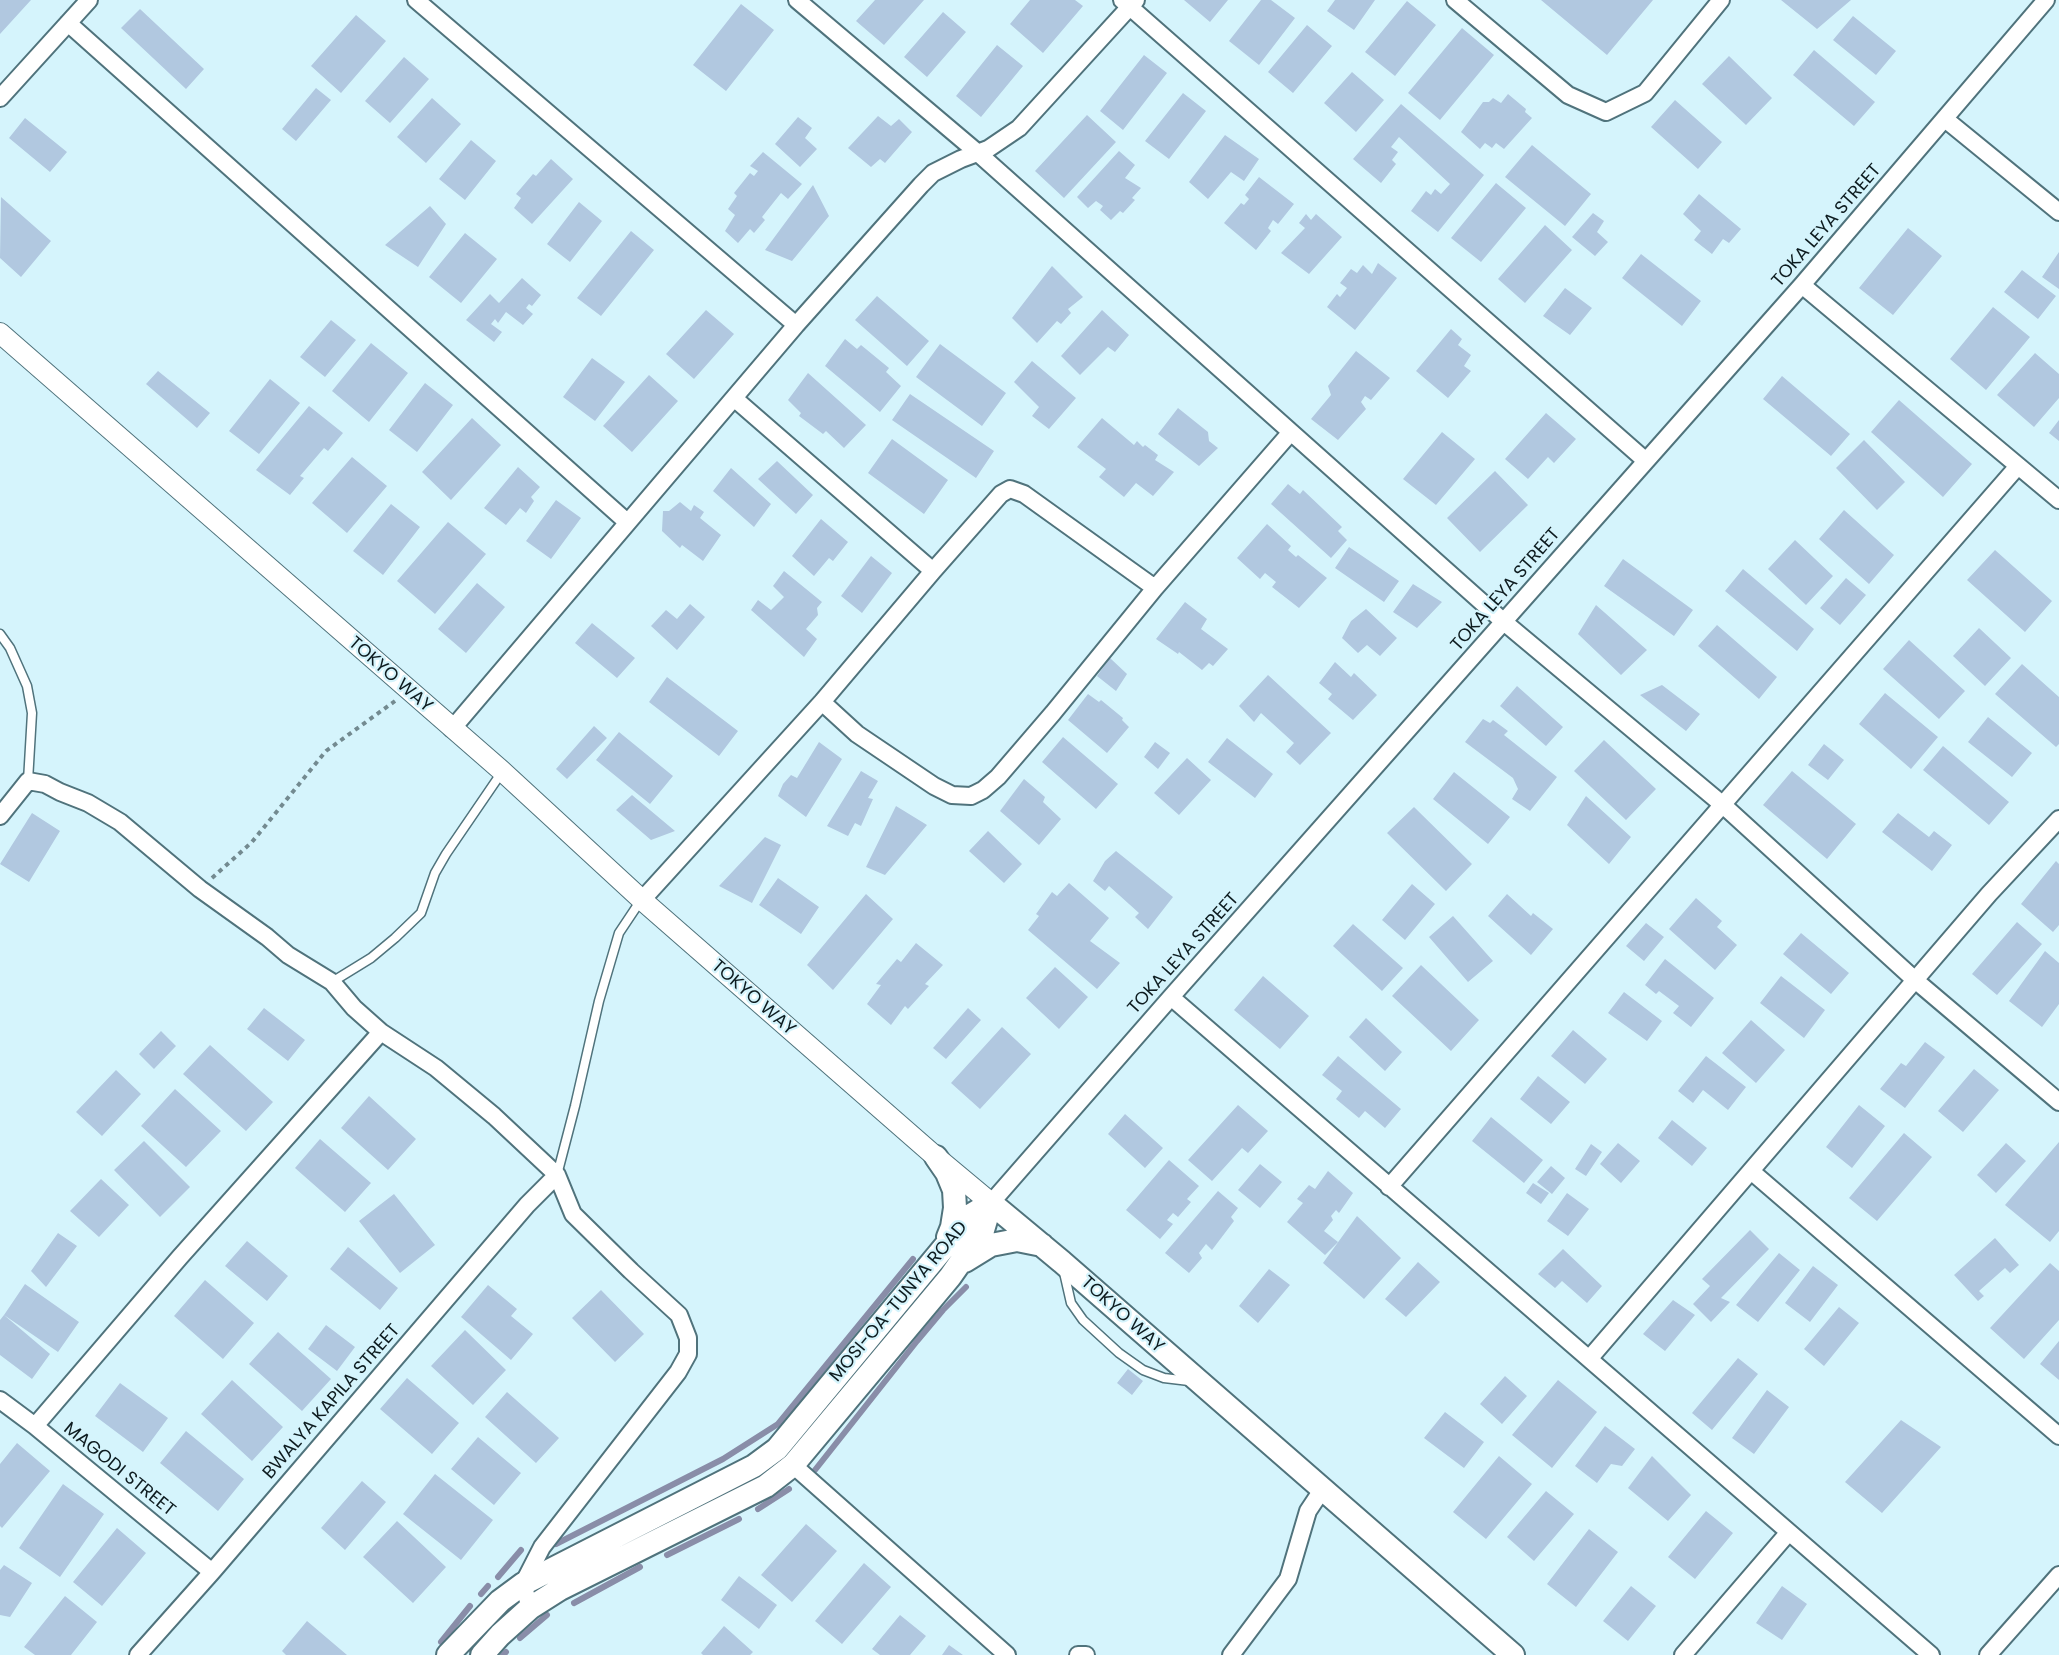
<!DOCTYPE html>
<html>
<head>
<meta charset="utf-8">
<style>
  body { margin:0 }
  canvas { display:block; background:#d5f4fc }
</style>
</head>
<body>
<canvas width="2059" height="1655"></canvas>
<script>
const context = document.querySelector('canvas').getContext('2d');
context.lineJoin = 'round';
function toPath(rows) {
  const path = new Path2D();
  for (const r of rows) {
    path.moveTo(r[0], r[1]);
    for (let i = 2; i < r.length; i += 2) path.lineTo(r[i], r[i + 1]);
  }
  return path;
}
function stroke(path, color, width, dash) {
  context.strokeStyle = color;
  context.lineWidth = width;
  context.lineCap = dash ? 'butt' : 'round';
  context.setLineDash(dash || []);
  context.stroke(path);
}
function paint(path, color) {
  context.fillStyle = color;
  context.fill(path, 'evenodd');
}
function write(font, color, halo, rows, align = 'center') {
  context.font = font + ' Poppins,sans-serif';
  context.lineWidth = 4.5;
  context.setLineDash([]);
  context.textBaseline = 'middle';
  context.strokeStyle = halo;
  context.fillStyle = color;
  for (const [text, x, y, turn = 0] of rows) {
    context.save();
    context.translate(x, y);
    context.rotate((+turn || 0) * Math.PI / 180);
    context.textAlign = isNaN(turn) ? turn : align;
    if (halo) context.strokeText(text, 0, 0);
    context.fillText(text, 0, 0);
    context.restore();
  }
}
const stream = toPath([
  [815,1470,917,1341,943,1310,966,1287],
  [758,1509,789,1489],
  [556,1544,723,1459,778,1424,913,1259],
  [667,1555,739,1519],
  [498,1577,521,1550],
  [481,1594,488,1586],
  [574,1603,640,1567],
  [520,1638,547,1615],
  [441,1642,470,1606],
  [503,1655,506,1652]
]);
const building = toPath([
  [0,0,31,0,0,34],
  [875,0,924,0,884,45,856,21],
  [1030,0,1075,0,1083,6,1043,53,1010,24],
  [1184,0,1228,0,1210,22],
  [1261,0,1271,0,1295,18,1259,65,1229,41],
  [1335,0,1375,0,1354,30,1327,11],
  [1541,0,1653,0,1607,55],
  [1781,0,1851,0,1817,29],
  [1407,1,1436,25,1395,76,1365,52],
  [741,4,774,30,726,91,693,65],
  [140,9,204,69,186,89,121,28],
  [943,12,966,32,927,77,904,57],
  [356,15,386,41,341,93,311,66],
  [1853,16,1896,51,1876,75,1833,40],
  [1307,25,1332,46,1293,93,1268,72],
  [1462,28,1494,55,1440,120,1408,93],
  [997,45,1023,66,981,117,956,96],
  [1814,50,1875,102,1854,126,1793,75],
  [1144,55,1167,73,1123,130,1100,111],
  [1729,56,1772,98,1746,125,1702,84],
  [404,57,429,79,390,123,365,101],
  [1352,72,1384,100,1356,132,1324,103],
  [316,88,331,100,296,141,282,129],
  [1183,93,1206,111,1169,159,1145,141],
  [1508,94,1526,109,1525,112,1532,118,1504,149,1496,143,1492,148,1485,143,1480,149,1461,132,1483,102,1489,102,1493,98,1501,103],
  [432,98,461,124,426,163,397,137],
  [1675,100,1722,142,1698,169,1651,127],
  [1401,104,1484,175,1438,232,1411,211,1426,191,1431,195,1435,189,1441,194,1450,184,1399,137,1391,147,1398,152,1392,160,1396,164,1381,183,1353,159],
  [1087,115,1116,142,1064,198,1035,171],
  [878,116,891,126,899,119,912,132,885,163,880,159,871,167,848,148],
  [798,117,812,128,805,138,817,149,800,167,775,144],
  [25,118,67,152,50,172,9,138],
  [1225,135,1259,159,1244,181,1231,172,1208,199,1189,182],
  [471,140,496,161,465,200,439,179],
  [1532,145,1591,194,1565,226,1505,177],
  [1119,151,1135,165,1125,178,1141,188,1132,198,1135,200,1123,213,1120,211,1111,220,1100,210,1103,206,1096,201,1088,208,1077,197],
  [763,152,802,184,788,199,781,193,762,217,765,220,754,233,750,229,738,243,725,231,735,215,728,209,737,196,734,193,750,173,754,176,758,171,750,166],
  [551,159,573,179,532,224,514,208,521,198,516,194,533,174,536,176],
  [1259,177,1294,204,1278,224,1273,220,1268,228,1271,231,1256,250,1224,223,1241,203,1244,205,1249,199,1245,195],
  [1496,183,1526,208,1481,262,1451,238],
  [813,185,829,216,792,261,765,250],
  [1699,194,1741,229,1729,243,1723,239,1712,254,1694,240,1701,231,1683,214],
  [1,197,51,241,21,277,0,258],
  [579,202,602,221,570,262,547,244],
  [430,206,446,224,418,267,385,245],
  [1593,213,1604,221,1597,232,1608,242,1595,256,1572,237],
  [1306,214,1311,220,1316,214,1342,237,1309,274,1281,253,1305,228,1299,223],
  [1545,225,1572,250,1525,303,1498,279],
  [1908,228,1942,256,1893,315,1859,288],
  [631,231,654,250,601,316,577,298],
  [465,233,497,259,461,303,429,277],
  [2059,252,2059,289,2042,277],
  [1641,254,1701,301,1682,326,1622,278],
  [1378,263,1397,278,1355,330,1327,307,1337,294,1340,297,1347,288,1340,283,1351,269,1357,273,1363,265,1372,274],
  [1052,266,1083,297,1068,309,1071,313,1061,324,1057,321,1037,343,1012,318],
  [2022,270,2056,296,2038,319,2004,292],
  [522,278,541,295,532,306,529,304,526,308,533,314,523,325,506,312,498,323,495,319,491,324,502,332,494,342,466,320,490,294,499,303],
  [1565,288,1592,308,1570,335,1543,316],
  [877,296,929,341,907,366,855,320],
  [1993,307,2030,337,1986,390,1950,359],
  [706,310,734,334,694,379,666,354],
  [1102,310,1129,335,1115,352,1108,347,1080,375,1061,356],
  [331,320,356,340,325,377,300,357],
  [1451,329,1462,339,1458,345,1471,355,1464,366,1471,371,1448,398,1416,371],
  [845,339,857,349,861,345,889,368,886,372,901,386,880,412,825,366],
  [371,343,408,373,369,422,332,391],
  [940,344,1006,393,982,426,916,377],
  [1356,351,1390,378,1371,400,1365,396,1361,402,1366,409,1338,440,1311,419,1331,395,1328,386],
  [2035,353,2059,374,2059,398,2034,427,1997,395],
  [592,358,625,382,595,421,563,397],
  [1032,361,1076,398,1049,429,1032,416,1039,407,1014,382],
  [158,371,210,413,197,428,146,384],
  [808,373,866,425,844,448,826,431,823,434,799,416,801,413,788,400],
  [649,375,678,401,632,452,603,426],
  [1782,376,1850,434,1831,456,1763,399],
  [270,379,300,403,259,454,229,431],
  [425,383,453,405,417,452,389,430],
  [910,394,994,451,976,478,892,420],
  [1899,400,1972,464,1943,497,1871,432],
  [309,406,343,433,328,451,324,448,300,476,304,478,290,495,256,470],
  [1178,408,1208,432,1209,441,1218,448,1199,466,1158,434],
  [1546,413,1576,439,1554,463,1548,457,1528,479,1505,459],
  [472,418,501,445,451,500,422,472],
  [1102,418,1134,445,1137,441,1143,447,1145,445,1158,455,1155,460,1174,472,1153,496,1136,483,1124,497,1099,477,1106,469,1077,447],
  [2059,420,2059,441,2049,433],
  [1442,432,1475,459,1436,505,1403,479],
  [892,439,948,480,924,514,868,473],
  [1864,440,1905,482,1877,510,1836,468],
  [352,457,387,486,347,533,312,503],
  [777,461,813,495,796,514,758,479],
  [518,467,540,487,531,497,534,501,526,513,520,508,506,525,484,508],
  [731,468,771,504,754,527,713,491],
  [1495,471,1528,505,1480,552,1447,518],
  [1288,484,1300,494,1303,490,1342,527,1338,531,1347,540,1331,558,1271,504],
  [556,500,581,518,551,559,526,541],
  [680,502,691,511,694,505,704,512,700,518,721,535,703,561,682,545,680,548,662,531,663,511,669,511],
  [391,504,420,527,383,575,353,551],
  [1844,510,1894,555,1869,584,1819,539],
  [821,519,848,542,833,561,829,558,814,576,792,556],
  [448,522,486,554,435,614,397,581],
  [1267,524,1291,546,1288,550,1296,557,1298,555,1327,578,1299,608,1272,587,1276,582,1265,573,1260,579,1237,558],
  [1795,540,1833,576,1806,605,1768,569],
  [1349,547,1399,581,1384,602,1335,568],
  [1995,550,2052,601,2025,632,1967,580],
  [871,556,892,573,862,613,841,596],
  [1623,559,1693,610,1674,636,1604,586],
  [1743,569,1814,629,1797,651,1725,591],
  [784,571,822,602,817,608,818,615,806,629,817,639,804,657,751,610,758,600,771,610,784,597,773,586],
  [1846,578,1866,595,1840,625,1820,608],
  [477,583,505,607,466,653,438,629],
  [1413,584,1442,602,1417,628,1393,612],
  [1185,602,1207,619,1201,629,1228,649,1213,666,1209,663,1202,670,1179,652,1178,654,1156,639],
  [690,604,705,617,677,650,651,626,666,610,677,619],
  [1596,605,1647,650,1621,675,1578,634],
  [1366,609,1397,638,1380,656,1367,645,1358,653,1342,638,1351,621],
  [592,623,635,658,617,678,575,643],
  [1717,625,1777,677,1759,699,1698,646],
  [1979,628,2011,658,1985,686,1953,656],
  [1909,640,1965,691,1939,719,1883,669],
  [1110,658,1127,674,1116,691,1097,676],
  [1335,662,1351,677,1354,673,1377,695,1353,720,1328,699,1332,694,1319,683],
  [2022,664,2059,697,2059,744,2056,747,1995,694],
  [1268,675,1331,733,1300,765,1286,752,1294,743,1261,713,1254,722,1239,706],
  [667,677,738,731,719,756,649,702],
  [1662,685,1700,714,1686,731,1640,695],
  [1517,686,1563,727,1546,746,1500,706],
  [1885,693,1938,737,1911,769,1859,724],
  [1088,694,1099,702,1101,700,1123,718,1122,720,1129,727,1107,753,1068,720],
  [1988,717,2032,753,2012,777,1968,742],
  [1483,719,1490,723,1493,720,1508,731,1504,735,1557,777,1530,811,1512,799,1518,789,1513,778,1465,742],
  [594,726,607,738,567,779,556,769],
  [619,732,673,776,650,804,596,760],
  [1063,737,1118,784,1096,809,1042,762],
  [1227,738,1273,774,1255,798,1208,762],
  [1604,740,1656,789,1626,820,1574,771],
  [819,742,842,759,806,817,778,796,783,784,791,775,797,778],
  [1155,742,1170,753,1158,769,1144,757],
  [1824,744,1844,760,1828,780,1808,765],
  [1943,746,2009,802,1989,825,1923,770],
  [1187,758,1211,780,1179,815,1154,793],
  [861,771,878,781,868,798,873,799,861,826,855,823,848,836,827,826],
  [1792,771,1856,824,1827,859,1763,805],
  [1454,772,1510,817,1488,844,1433,799],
  [1024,779,1045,797,1043,802,1061,819,1039,845,1000,811],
  [632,795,675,831,651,840,616,810],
  [1586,796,1631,837,1609,864,1567,825],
  [896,806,927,825,885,875,866,867],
  [1414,807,1472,864,1446,891,1387,833],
  [32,813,60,831,29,882,0,864],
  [1898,813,1929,837,1934,831,1952,845,1932,871,1882,832],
  [988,831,1022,864,1004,883,969,851],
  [765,837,781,845,752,903,719,886],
  [1116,851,1173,897,1148,929,1135,917,1139,913,1109,886,1105,891,1093,881,1105,861],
  [2056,861,2059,864,2059,925,2053,932,2021,904],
  [778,878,819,907,801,934,759,905],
  [1069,883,1109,918,1090,941,1120,963,1097,989,1028,930,1039,916,1036,914,1052,892,1057,896],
  [1412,884,1435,904,1405,940,1382,920],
  [866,894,893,919,833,990,807,965],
  [1507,894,1531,916,1533,913,1553,929,1531,955,1488,916],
  [1696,898,1722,921,1717,927,1737,945,1715,970,1669,929],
  [1453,916,1493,961,1468,982,1429,937],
  [2017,922,2042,944,1997,995,1972,974],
  [1646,923,1664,937,1644,961,1626,946],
  [1353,924,1403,968,1382,991,1333,946],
  [1801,933,1849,973,1831,994,1783,954],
  [916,943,943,965,925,984,929,986,908,1009,905,1006,891,1025,867,1004,881,985,876,984,897,959,901,962],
  [2045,951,2059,963,2059,1004,2042,1027,2009,1001],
  [1665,959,1714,998,1691,1027,1673,1013,1679,1006,1659,991,1656,994,1645,985],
  [1421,965,1479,1020,1451,1051,1392,996],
  [1055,967,1088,997,1059,1029,1026,998],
  [1263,976,1309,1016,1280,1049,1234,1010],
  [1781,976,1825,1010,1804,1038,1760,1003],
  [1624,992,1662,1021,1647,1041,1608,1013],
  [264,1008,305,1040,288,1061,247,1029],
  [968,1008,981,1020,946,1059,933,1048],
  [1366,1018,1402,1052,1385,1071,1349,1037],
  [1751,1020,1785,1050,1756,1083,1722,1053],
  [1002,1027,1031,1054,980,1109,951,1083],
  [1573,1030,1607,1059,1585,1084,1551,1056],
  [161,1031,176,1046,154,1069,139,1054],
  [1925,1042,1945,1057,1905,1108,1880,1089,1901,1063,1906,1066],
  [210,1045,273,1102,246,1131,183,1074],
  [1338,1056,1401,1109,1385,1128,1365,1111,1359,1118,1336,1099,1342,1091,1322,1075],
  [1706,1056,1746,1087,1728,1110,1703,1090,1693,1103,1678,1091],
  [1974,1069,1999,1090,1963,1132,1938,1111],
  [116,1070,141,1094,102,1136,76,1112],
  [1538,1076,1570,1102,1551,1124,1520,1099],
  [175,1089,221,1131,186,1167,141,1126],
  [369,1096,416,1139,388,1170,341,1128],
  [1238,1105,1268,1131,1248,1153,1242,1148,1212,1181,1188,1160],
  [1859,1105,1885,1126,1852,1168,1826,1147],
  [1125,1114,1163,1148,1145,1168,1108,1134],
  [1491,1117,1543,1160,1524,1183,1472,1141],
  [1672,1120,1707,1148,1692,1166,1658,1138],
  [1904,1133,1932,1157,1877,1221,1849,1198],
  [320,1139,371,1183,345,1212,295,1168],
  [144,1141,190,1187,160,1217,114,1170],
  [2059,1142,2059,1231,2050,1242,2005,1205],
  [1618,1143,1640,1161,1621,1183,1600,1164],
  [2006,1143,2026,1161,1996,1193,1977,1175],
  [1591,1144,1602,1152,1586,1176,1575,1169],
  [1169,1160,1199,1186,1187,1199,1191,1202,1178,1217,1173,1213,1167,1220,1173,1224,1160,1239,1126,1210],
  [1260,1164,1282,1182,1260,1208,1238,1190],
  [1551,1166,1565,1178,1552,1194,1537,1182],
  [1328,1171,1353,1193,1339,1213,1336,1210,1331,1216,1333,1220,1324,1231,1338,1242,1325,1255,1287,1222,1303,1203,1297,1199,1309,1185,1315,1189],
  [101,1179,129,1205,99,1237,70,1211],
  [1533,1183,1549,1193,1541,1204,1526,1193],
  [1218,1191,1238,1208,1231,1217,1234,1221,1212,1250,1206,1244,1199,1253,1202,1258,1189,1273,1165,1253],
  [1567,1193,1589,1209,1568,1236,1547,1221],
  [394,1194,435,1245,400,1273,359,1221],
  [1357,1216,1401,1258,1364,1299,1323,1263],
  [1750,1230,1769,1249,1721,1298,1730,1302,1711,1322,1693,1304,1710,1286,1702,1279],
  [58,1233,77,1246,46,1287,31,1271],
  [1995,1238,2019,1265,2010,1273,2005,1268,1979,1291,1984,1296,1978,1301,1954,1275],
  [247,1241,288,1276,267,1301,225,1266],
  [348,1247,398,1288,380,1310,330,1269],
  [1563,1249,1602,1286,1587,1303,1562,1281,1555,1288,1538,1274],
  [1779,1253,1800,1270,1758,1322,1736,1305],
  [1418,1262,1440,1282,1406,1317,1385,1299],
  [2050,1263,2059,1271,2059,1320,2024,1359,1990,1328],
  [1813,1266,1838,1285,1810,1322,1785,1303],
  [1269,1269,1290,1285,1258,1323,1239,1306],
  [205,1280,254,1323,223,1359,174,1316],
  [25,1284,79,1322,58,1352,4,1315],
  [488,1285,517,1309,511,1316,533,1334,511,1360,461,1317],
  [601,1290,644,1334,615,1362,572,1318],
  [1673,1300,1695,1315,1665,1351,1643,1334],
  [1839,1307,1859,1323,1824,1366,1804,1349],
  [4,1315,50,1354,32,1379,0,1355,0,1320],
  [326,1325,355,1347,337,1371,308,1349],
  [465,1330,506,1370,473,1405,431,1366],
  [278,1332,331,1379,302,1411,249,1364],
  [2059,1341,2059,1380,2040,1364],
  [1738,1358,1758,1374,1712,1430,1692,1413],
  [1128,1369,1143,1381,1132,1395,1117,1383],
  [1505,1376,1527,1396,1502,1424,1480,1404],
  [407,1378,459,1423,432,1454,380,1409],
  [232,1380,283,1427,252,1461,201,1414],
  [1558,1380,1597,1412,1552,1468,1512,1435],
  [120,1383,168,1418,143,1452,95,1416],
  [1767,1390,1789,1407,1754,1454,1732,1438],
  [507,1392,559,1438,536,1463,485,1417],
  [1445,1412,1484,1442,1464,1468,1424,1438],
  [1901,1420,1941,1447,1882,1513,1845,1482],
  [1605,1426,1635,1449,1622,1466,1611,1464,1597,1483,1575,1466],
  [186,1431,244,1479,218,1511,160,1463],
  [478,1437,521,1473,494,1505,451,1469],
  [17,1443,50,1471,2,1528,0,1526,0,1464],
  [1499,1456,1532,1484,1486,1539,1453,1512],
  [1652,1456,1691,1495,1668,1521,1628,1488],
  [435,1474,493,1520,461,1560,403,1514],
  [362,1481,386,1502,345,1550,321,1528],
  [63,1484,104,1514,60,1577,19,1548],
  [1546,1491,1574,1514,1534,1561,1507,1537],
  [1706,1511,1733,1533,1695,1579,1668,1557],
  [397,1521,446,1567,413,1603,363,1557],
  [806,1524,837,1551,792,1602,761,1575],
  [117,1528,146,1553,102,1606,73,1582],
  [1589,1529,1618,1552,1576,1607,1547,1584],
  [864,1563,891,1587,842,1644,815,1621],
  [4,1565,32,1583,10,1617,0,1615,0,1570],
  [739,1576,777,1605,759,1629,721,1600],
  [1631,1586,1656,1606,1628,1641,1603,1621],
  [1782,1586,1807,1604,1782,1640,1756,1623],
  [65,1596,97,1622,71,1655,35,1655,24,1647],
  [900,1615,926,1636,910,1655,880,1655,872,1649],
  [307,1621,347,1655,286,1655,282,1651],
  [724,1626,753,1652,750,1655,703,1655,701,1653],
  [949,1645,963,1655,942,1655]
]);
const path = toPath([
  [212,878,252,842,326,751,395,701]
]);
const service = toPath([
  [0,634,10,648,27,686,32,713,28,781],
  [332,982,371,958,395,938,421,913,435,873,446,854,502,772],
  [557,1175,575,1106,599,1001,619,933,641,900],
  [1063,1268,1071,1303,1083,1320,1119,1353,1143,1370,1164,1378,1189,1381]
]);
const minor = toPath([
  [416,0,796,325],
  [797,0,978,153,1504,622,1723,805,1915,980,2059,1102],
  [1122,0,1646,461],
  [1455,0,1568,95,1606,112,1645,93,1721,0],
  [68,23,627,522],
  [0,98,89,0],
  [1945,119,2059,212],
  [1802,285,2059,500],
  [735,399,933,571],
  [822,702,857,734,934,786,952,795,971,796,983,790,998,777,1053,713,1155,588,1291,432],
  [452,729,796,325,921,185,933,173,961,159,988,149,1019,128,1136,0],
  [0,816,28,781,45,784,60,792,88,803,120,822,200,889,267,937,288,955,332,982,354,1008,381,1032,436,1068,494,1116,557,1175,573,1214,631,1271,679,1315,688,1338,688,1354,678,1372,542,1547,523,1584,530,1608],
  [642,900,822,702,933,571,1001,494,1010,489,1024,494,1155,588],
  [1171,997,1931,1655],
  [1751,1171,2059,1436],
  [1389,1187,2018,466],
  [991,1203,1171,997,1802,285,2046,0],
  [1589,1359,1989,894,2059,819],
  [0,1400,35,1426,212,1572],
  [35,1426,180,1257,381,1032],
  [793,1465,1007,1655],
  [138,1655,212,1572,527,1205,557,1175],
  [1078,1655,1086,1655],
  [1231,1655,1288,1579,1308,1511,1322,1490],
  [1683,1655,1789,1532],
  [1988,1655,2059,1575]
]);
const tertiary = toPath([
  [0,333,502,771,642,900,936,1157,991,1203]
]);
const secondary = toPath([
  [936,1157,947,1173,954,1190,955,1208,952,1227,948,1237],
  [991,1203,1062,1262,1513,1655],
  [965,1261,991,1245,1017,1240,1042,1245],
  [448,1655,500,1601,523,1584,754,1466,777,1449,971,1215,991,1203],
  [482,1655,500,1635,530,1608,560,1589,766,1486,793,1465,950,1277,983,1230,991,1203]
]);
const streetNames = [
  ["TOKA LEYA STREET",1827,226,-49],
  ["TOKA LEYA STREET",1506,590,-49],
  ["TOKYO WAY",390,675,41],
  ["TOKA LEYA STREET",1184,954,-48],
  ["TOKYO WAY",753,998,41],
  ["MOSI-OA-TUNYA ROAD",899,1302,-50],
  ["TOKYO WAY",1122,1315,42],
  ["BWALYA KAPILA STREET",332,1402,-49],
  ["MAGODI STREET",119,1470,39]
];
stroke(stream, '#898da8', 6);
paint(building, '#b1c8e0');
stroke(service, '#50737c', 11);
stroke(minor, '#50737c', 20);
stroke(tertiary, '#50737c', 22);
stroke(secondary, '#50737c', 26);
stroke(path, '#738a90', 4, [4.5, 4.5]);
stroke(service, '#fff', 8);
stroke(minor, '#fff', 16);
stroke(tertiary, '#fff', 20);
stroke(secondary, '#fff', 22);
write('18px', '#0d1b1f', '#d5f4fc', streetNames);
</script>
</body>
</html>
